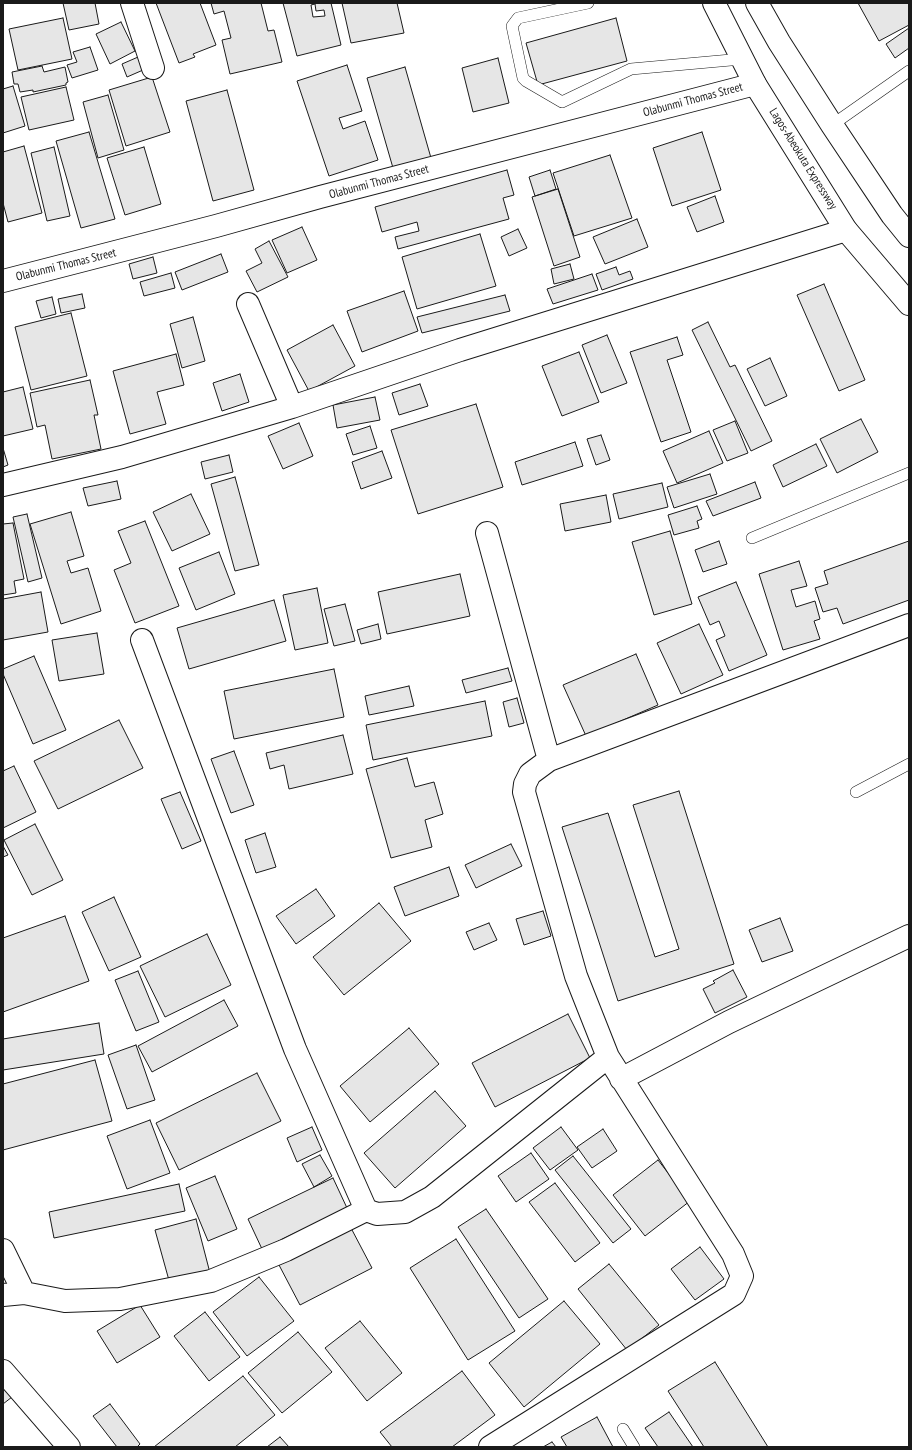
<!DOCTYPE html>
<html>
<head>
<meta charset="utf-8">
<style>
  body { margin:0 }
  #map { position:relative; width:912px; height:1450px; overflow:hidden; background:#fff; font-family:"PT Sans Narrow",sans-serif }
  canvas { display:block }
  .frame { position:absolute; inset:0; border:4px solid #1a1a1a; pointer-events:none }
</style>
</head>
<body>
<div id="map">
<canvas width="912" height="1450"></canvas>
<div class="frame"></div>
</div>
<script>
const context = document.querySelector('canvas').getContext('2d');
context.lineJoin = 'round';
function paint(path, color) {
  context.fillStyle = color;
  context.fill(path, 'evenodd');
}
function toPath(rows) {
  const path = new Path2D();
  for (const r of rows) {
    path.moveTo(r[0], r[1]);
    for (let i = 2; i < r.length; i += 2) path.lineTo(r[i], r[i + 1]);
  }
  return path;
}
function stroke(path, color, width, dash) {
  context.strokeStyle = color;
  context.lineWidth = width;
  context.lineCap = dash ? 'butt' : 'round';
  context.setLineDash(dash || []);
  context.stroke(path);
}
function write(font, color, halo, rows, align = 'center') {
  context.font = font + ' "PT Sans Narrow",sans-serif';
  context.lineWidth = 3;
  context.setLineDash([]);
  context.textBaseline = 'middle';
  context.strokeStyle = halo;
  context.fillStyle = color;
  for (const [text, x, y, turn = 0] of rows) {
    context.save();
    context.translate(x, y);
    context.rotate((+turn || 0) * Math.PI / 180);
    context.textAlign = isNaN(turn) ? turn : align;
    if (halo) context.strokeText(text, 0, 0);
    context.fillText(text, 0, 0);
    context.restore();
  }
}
const building = toPath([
  [63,3,95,3,99,24,69,30,63,3],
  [156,3,200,3,216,45,193,54,195,57,179,63,156,3],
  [211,3,261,3,268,31,274,30,282,62,230,74,222,40,231,38,224,11,214,14,211,3],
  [283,3,331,3,341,45,297,56,283,3],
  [342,3,397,3,404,33,351,43,342,3],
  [858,3,909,3,909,25,879,41,858,3],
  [315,4,316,11,324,10,325,16,313,17,311,5,315,4],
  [63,18,72,59,18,70,9,29,63,18],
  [616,18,627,61,538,85,526,43,616,18],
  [121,22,135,51,110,64,96,34,121,22],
  [909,28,909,48,895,58,886,44,909,28],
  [90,47,98,70,72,78,67,65,77,62,73,52,90,47],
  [145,54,150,67,127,77,122,64,145,54],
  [498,58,509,103,473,112,462,68,498,58],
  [347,65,362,111,339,118,343,129,365,121,378,160,329,176,297,81,347,65],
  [42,66,44,72,65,67,68,82,66,83,66,85,33,92,33,90,20,92,18,84,14,84,12,72,42,66],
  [405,67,431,158,393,168,367,78,405,67],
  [152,77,170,132,126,146,109,90,152,77],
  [13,86,25,126,3,133,3,89,13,86],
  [66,87,74,120,29,130,21,97,66,87],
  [227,90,254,190,213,201,186,101,227,90],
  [108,95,124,150,98,158,83,102,108,95],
  [89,132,115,219,81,228,56,141,89,132],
  [702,132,721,190,672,206,653,148,702,132],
  [24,146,42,213,8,222,3,203,3,152,24,146],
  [54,147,70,216,47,221,31,153,54,147],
  [144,147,161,204,125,215,107,158,144,147],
  [610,155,632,218,574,236,553,173,610,155],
  [507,170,514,195,503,198,509,219,398,249,395,237,419,231,417,222,382,232,375,207,507,170],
  [550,170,556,189,535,196,529,177,550,170],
  [558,189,580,257,554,266,532,197,558,189],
  [715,196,724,222,697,232,687,207,715,196],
  [637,219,648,247,605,264,593,237,637,219],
  [302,227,317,260,287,273,272,240,302,227],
  [518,229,527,248,509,256,501,237,518,229],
  [480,234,496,286,417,309,402,257,480,234],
  [269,241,288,277,257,292,246,271,262,263,255,249,269,241],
  [221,254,228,272,182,290,175,272,221,254],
  [153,257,157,273,133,279,129,264,153,257],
  [570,264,574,279,554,284,551,269,570,264],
  [616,267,619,275,630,271,633,279,602,290,596,274,616,267],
  [171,273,175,288,144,296,140,282,171,273],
  [592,274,598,290,553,304,547,289,592,274],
  [824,284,865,380,839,391,797,295,824,284],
  [404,291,418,331,362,352,347,311,404,291],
  [82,294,85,308,61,313,58,299,82,294],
  [505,295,510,311,422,333,417,317,505,295],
  [52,297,56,314,41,318,36,301,52,297],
  [71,313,87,376,31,390,15,327,71,313],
  [193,317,205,361,182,368,170,324,193,317],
  [708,322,730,367,735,365,772,441,751,451,692,330,708,322],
  [333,325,355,366,309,391,287,350,333,325],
  [607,335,627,383,601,393,582,345,607,335],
  [677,337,683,355,667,360,691,432,661,442,630,352,677,337],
  [579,352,599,402,562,416,542,366,579,352],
  [176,354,184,385,157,392,166,424,130,434,113,371,176,354],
  [770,358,787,396,765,406,747,369,770,358],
  [240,374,249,402,222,411,213,383,240,374],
  [90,380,98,415,94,415,101,449,52,459,45,425,37,427,30,393,90,380],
  [420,384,428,406,399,415,392,393,420,384],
  [23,387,33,429,3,436,3,392,23,387],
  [375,397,380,420,337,428,333,405,375,397],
  [476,404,503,487,418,514,391,430,476,404],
  [861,419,878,452,837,473,820,439,861,419],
  [735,421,748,453,727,461,713,430,735,421],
  [299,423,313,456,283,469,268,436,299,423],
  [370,426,377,448,353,455,346,434,370,426],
  [709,431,723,463,677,483,663,451,709,431],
  [601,435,610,460,596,465,587,439,601,435],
  [575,442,583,466,522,485,515,462,575,442],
  [816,444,827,466,783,487,773,465,816,444],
  [3,448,8,465,3,467,3,448],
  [382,451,392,478,361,489,352,462,382,451],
  [229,455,233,472,205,479,201,462,229,455],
  [710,474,717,494,674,508,667,487,710,474],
  [235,477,259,565,235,571,211,484,235,477],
  [117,481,121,499,88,506,83,488,117,481],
  [755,482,761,498,713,516,706,501,755,482],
  [662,483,668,507,619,519,613,494,662,483],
  [191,494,210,534,172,551,153,512,191,494],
  [606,495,611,522,565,531,560,504,606,495],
  [697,506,702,519,697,521,699,528,674,535,668,515,697,506],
  [71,512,84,556,67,561,71,573,88,568,101,611,61,624,30,524,71,512],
  [27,514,42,578,28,582,13,517,27,514],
  [145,521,179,606,135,623,114,570,131,563,118,531,145,521],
  [13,523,24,579,14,581,16,593,3,595,3,524,13,523],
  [670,531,692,604,654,615,632,542,670,531],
  [719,541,727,564,703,572,695,550,719,541],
  [909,541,909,600,843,624,837,608,823,612,815,588,828,584,824,571,909,541],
  [219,552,235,594,196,610,179,568,219,552],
  [799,561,807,586,791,590,796,607,815,601,820,619,814,621,820,639,783,650,759,574,799,561],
  [460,574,470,616,387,634,378,592,460,574],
  [736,582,767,655,729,671,716,640,725,636,719,621,710,625,698,597,736,582],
  [317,588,328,643,295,650,283,595,317,588],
  [41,592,48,632,3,640,3,599,41,592],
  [274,600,286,641,189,669,177,628,274,600],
  [345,604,355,641,334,646,324,609,345,604],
  [378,624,381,639,361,644,357,630,378,624],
  [699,624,723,675,681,694,657,643,699,624],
  [97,633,104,674,59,681,52,640,97,633],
  [636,654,658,705,586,736,563,685,636,654],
  [34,656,66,730,33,744,3,674,3,669,34,656],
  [508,668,512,681,466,693,462,680,508,668],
  [334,669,344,717,234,739,224,691,334,669],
  [409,686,414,706,369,715,365,696,409,686],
  [517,698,524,723,509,727,503,702,517,698],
  [485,701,492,736,373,760,366,725,485,701],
  [119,720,143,768,58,809,34,761,119,720],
  [343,735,353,774,289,789,284,765,270,769,266,753,343,735],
  [234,751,254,805,231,813,211,759,234,751],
  [407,758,415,787,434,782,443,814,425,820,432,847,391,858,366,769,407,758],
  [14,766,36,812,3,828,3,771,14,766],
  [679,791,734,964,618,1001,562,827,608,813,655,957,679,949,633,805,679,791],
  [180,792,201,841,182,849,161,799,180,792],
  [35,824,63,880,32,895,4,840,35,824],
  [265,833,276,867,256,873,245,840,265,833],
  [511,844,522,866,476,888,465,865,511,844],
  [3,846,8,855,3,857,3,846],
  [449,867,459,896,405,916,394,887,449,867],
  [316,889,335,916,296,944,276,916,316,889],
  [114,897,141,957,109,971,82,912,114,897],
  [379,903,411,941,344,995,313,957,379,903],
  [543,911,551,936,524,945,516,919,543,911],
  [65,916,89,981,3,1012,3,938,65,916],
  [780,918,793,951,762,962,749,930,780,918],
  [489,923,497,940,474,950,466,932,489,923],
  [207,934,231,985,165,1017,140,966,207,934],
  [733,970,747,997,715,1013,703,989,715,983,713,981,733,970],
  [138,971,159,1022,136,1031,115,980,138,971],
  [224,1000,238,1026,152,1072,138,1046,224,1000],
  [568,1014,590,1058,495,1107,472,1063,568,1014],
  [99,1023,104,1054,3,1070,3,1039,99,1023],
  [409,1028,439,1064,370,1122,340,1086,409,1028],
  [136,1045,155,1100,127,1109,108,1055,136,1045],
  [95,1060,112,1121,3,1150,3,1084,95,1060],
  [257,1073,281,1121,179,1170,156,1123,257,1073],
  [435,1091,466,1126,395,1188,364,1153,435,1091],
  [150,1120,170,1173,127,1189,107,1136,150,1120],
  [312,1127,322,1150,297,1162,287,1138,312,1127],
  [561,1127,578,1150,550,1170,533,1148,561,1127],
  [603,1129,617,1151,592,1168,577,1147,603,1129],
  [531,1153,549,1179,516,1202,498,1176,531,1153],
  [320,1155,332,1176,314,1187,302,1164,320,1155],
  [573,1156,631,1229,613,1243,555,1170,573,1156],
  [658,1160,690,1201,645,1236,613,1195,658,1160],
  [215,1176,237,1229,208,1241,186,1188,215,1176],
  [333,1178,347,1208,262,1249,248,1219,333,1178],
  [555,1183,600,1243,575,1262,529,1202,555,1183],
  [179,1184,185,1211,54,1238,49,1212,179,1184],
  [486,1209,548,1299,519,1318,458,1227,486,1209],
  [196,1219,210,1273,170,1284,155,1230,196,1219],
  [351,1228,372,1268,300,1305,279,1265,351,1228],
  [456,1239,515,1331,468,1360,410,1268,456,1239],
  [700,1247,724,1279,695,1300,671,1269,700,1247],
  [609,1264,659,1325,627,1350,578,1289,609,1264],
  [259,1277,294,1321,247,1356,213,1312,259,1277],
  [564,1301,600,1344,524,1407,489,1363,564,1301],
  [140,1305,160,1337,117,1363,97,1331,140,1305],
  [205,1312,240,1357,209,1381,174,1336,205,1312],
  [360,1321,402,1373,367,1401,325,1348,360,1321],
  [298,1332,332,1372,282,1413,248,1373,298,1332],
  [715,1362,768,1447,704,1447,668,1391,715,1362],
  [462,1371,495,1415,452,1447,392,1447,380,1432,462,1371],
  [243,1376,275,1415,235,1447,154,1447,243,1376],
  [3,1386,12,1397,3,1404,3,1386],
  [110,1404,140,1444,137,1447,117,1447,93,1416,110,1404],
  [669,1412,693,1447,658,1447,645,1428,669,1412],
  [597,1417,613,1447,567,1447,561,1437,597,1417],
  [280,1437,289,1447,267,1447,280,1437],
  [552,1442,556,1447,543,1447,552,1442]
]);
const service = toPath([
  [588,3,518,18,512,26,523,78,526,81,562,102,631,69,742,59],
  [832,125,909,71],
  [752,538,909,473],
  [856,792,909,764],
  [623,1429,634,1447]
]);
const minor = toPath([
  [132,3,153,68],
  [3,281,216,226,320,197,755,84],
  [248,304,292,407],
  [3,485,122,457,292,407,460,350,846,230],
  [487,533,549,760],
  [142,640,295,1049,366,1210],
  [621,1079,729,1022,909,936],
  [3,1250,24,1293],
  [3,1295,24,1293,65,1301,120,1299,211,1281,286,1250,366,1210,377,1214,405,1212,432,1197,608,1057],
  [3,1371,69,1447],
  [490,1447,734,1294,742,1276,733,1254,608,1057,576,976,524,792,525,784,530,774,549,760,909,625]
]);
const trunk = toPath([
  [714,3,755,84,846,230,909,304],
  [757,3,779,42,832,125,892,215,909,236]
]);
const streetNames = [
  ["Olabunmi Thomas Street",693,100,-15],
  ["Lagos-Abeokuta Expressway",803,159,58],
  ["Olabunmi Thomas Street",379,182,-15],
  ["Olabunmi Thomas Street",66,265,-14]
];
paint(building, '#e6e6e6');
stroke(building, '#1a1a1a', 1);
stroke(service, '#1a1a1a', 12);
stroke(minor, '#1a1a1a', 24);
stroke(trunk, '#1a1a1a', 24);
stroke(service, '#fff', 11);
stroke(minor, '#fff', 22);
stroke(trunk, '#fff', 22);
write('12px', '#1a1a1a', '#fff', streetNames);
</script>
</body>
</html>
